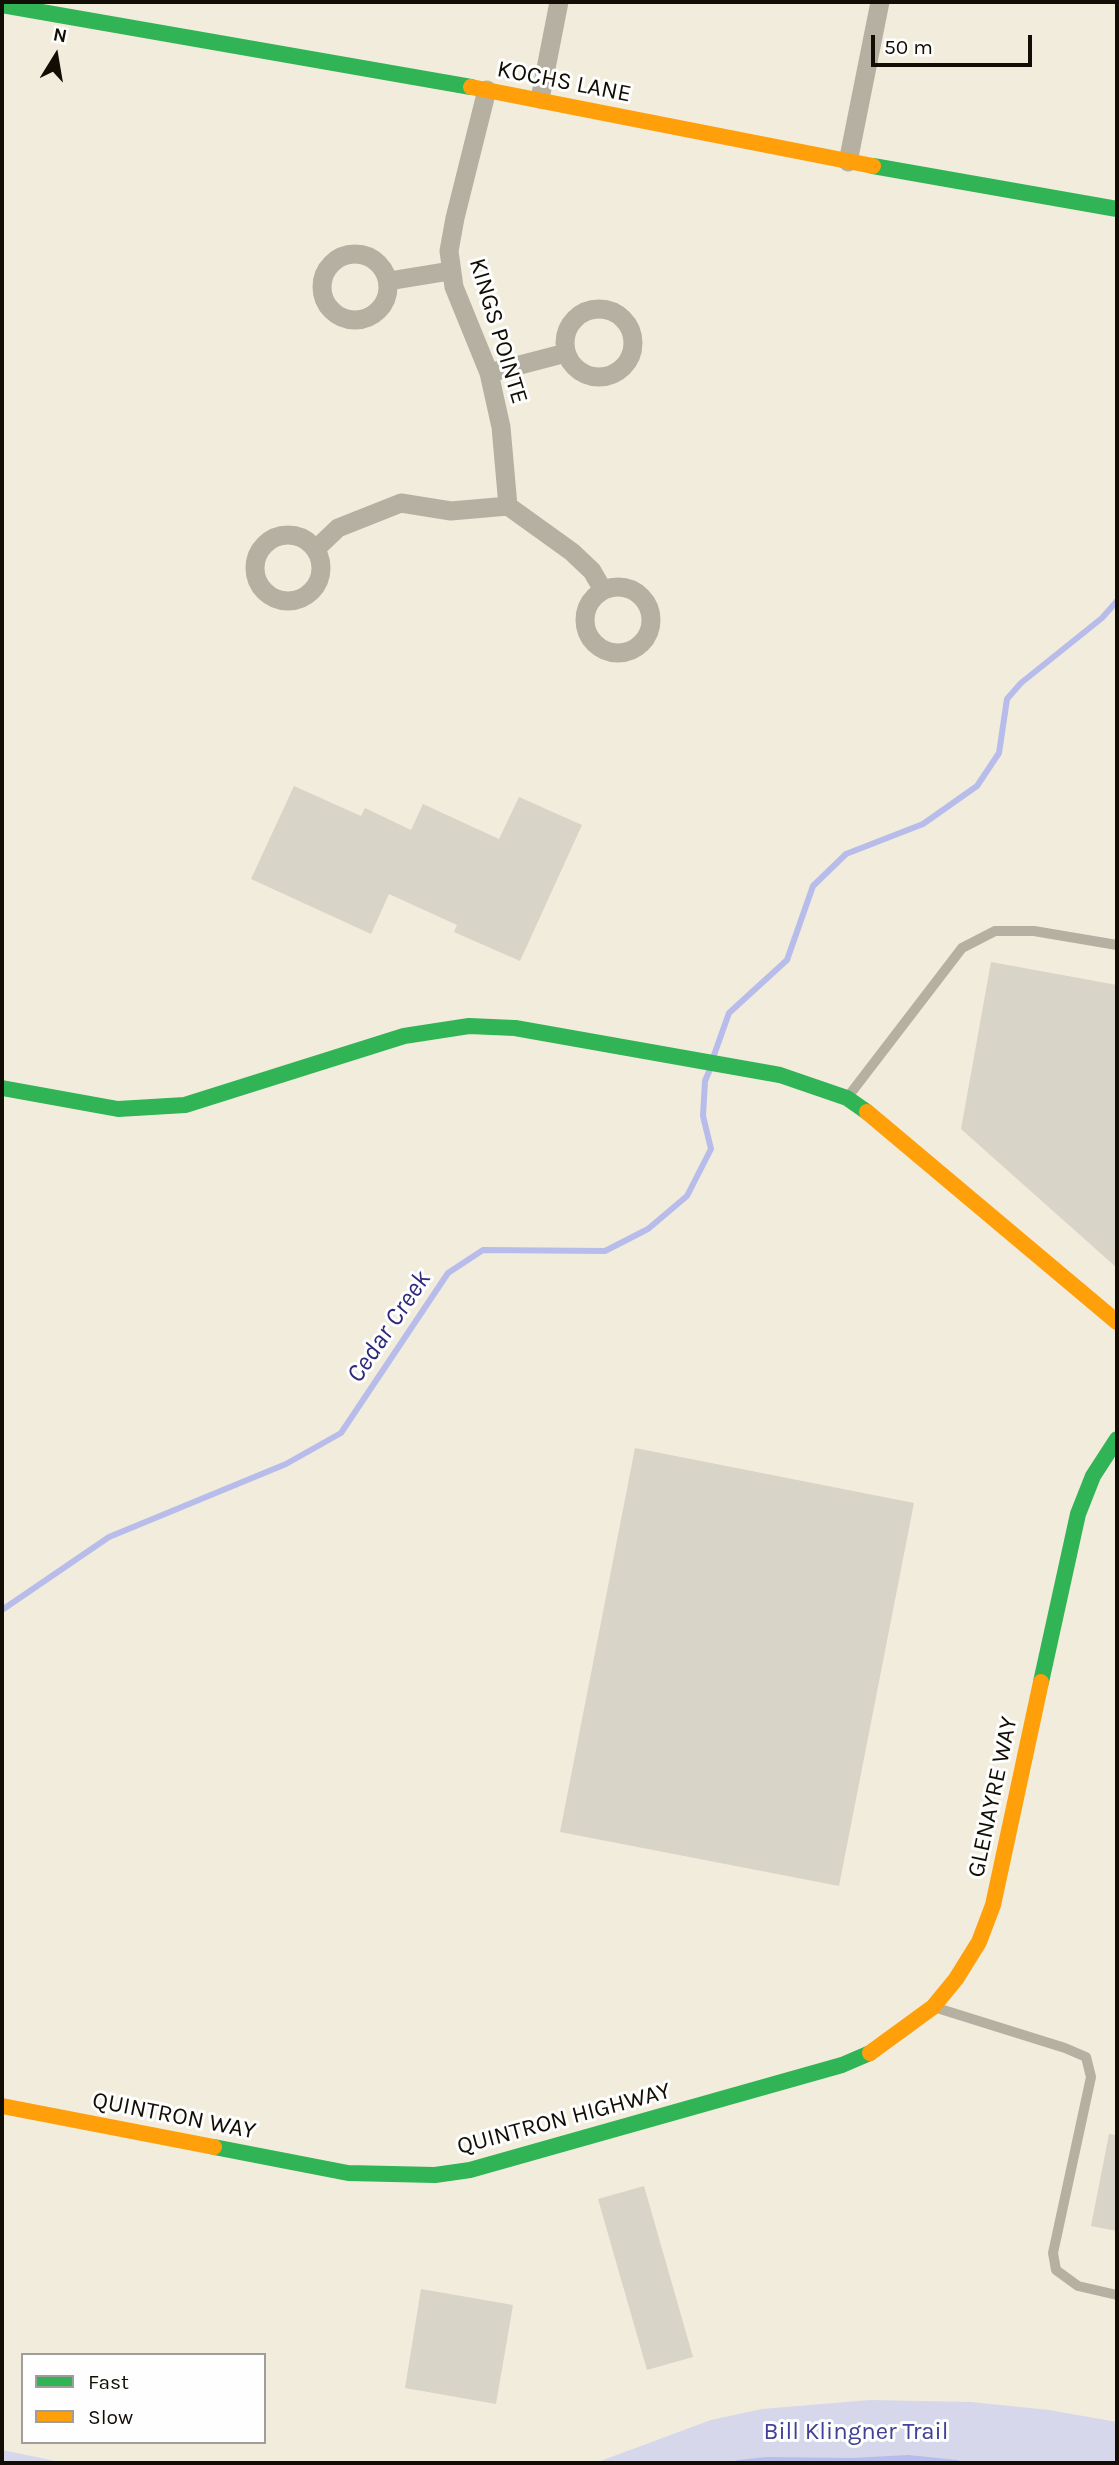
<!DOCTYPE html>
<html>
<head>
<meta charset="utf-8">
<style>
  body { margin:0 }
  #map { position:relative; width:1119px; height:2465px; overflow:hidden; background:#f2ecdc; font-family:Karla,sans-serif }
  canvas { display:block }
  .frame { position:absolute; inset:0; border:4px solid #120e05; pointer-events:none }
  .legend { position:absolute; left:21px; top:2353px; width:245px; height:91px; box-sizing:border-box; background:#fdfefd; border:2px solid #9f9e9a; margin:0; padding:9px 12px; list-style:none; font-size:21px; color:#120e05 }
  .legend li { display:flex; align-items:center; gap:14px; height:35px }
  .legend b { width:35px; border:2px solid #9f9e9a }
  .north { position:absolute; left:21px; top:21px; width:70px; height:70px; -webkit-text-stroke:5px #fdfefd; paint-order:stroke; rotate:11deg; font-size:19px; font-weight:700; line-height:28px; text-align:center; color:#120e05 }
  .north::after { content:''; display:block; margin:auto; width:24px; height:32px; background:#120e05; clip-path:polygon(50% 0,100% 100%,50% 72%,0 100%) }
  .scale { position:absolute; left:871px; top:35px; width:161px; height:32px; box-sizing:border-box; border:4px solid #120e05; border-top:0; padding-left:9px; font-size:21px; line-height:24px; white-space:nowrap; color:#120e05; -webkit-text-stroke:5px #fdfefd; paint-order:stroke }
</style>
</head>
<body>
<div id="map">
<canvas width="1119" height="2465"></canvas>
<div class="frame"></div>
<ul class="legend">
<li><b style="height:9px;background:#30b455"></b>Fast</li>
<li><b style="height:9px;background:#ff9f0a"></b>Slow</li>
</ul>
<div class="north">N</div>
<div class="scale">50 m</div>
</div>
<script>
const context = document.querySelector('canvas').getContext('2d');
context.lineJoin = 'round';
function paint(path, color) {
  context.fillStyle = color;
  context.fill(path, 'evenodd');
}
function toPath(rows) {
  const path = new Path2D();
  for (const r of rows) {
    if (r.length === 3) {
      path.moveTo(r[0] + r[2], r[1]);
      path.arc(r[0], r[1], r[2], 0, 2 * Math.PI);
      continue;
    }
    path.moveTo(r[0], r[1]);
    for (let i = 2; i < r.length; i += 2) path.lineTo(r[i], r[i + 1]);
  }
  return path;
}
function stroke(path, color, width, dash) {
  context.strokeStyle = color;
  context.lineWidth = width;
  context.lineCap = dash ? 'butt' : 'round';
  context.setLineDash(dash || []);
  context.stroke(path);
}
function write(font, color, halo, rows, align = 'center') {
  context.font = font + ' Karla,sans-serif';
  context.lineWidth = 6;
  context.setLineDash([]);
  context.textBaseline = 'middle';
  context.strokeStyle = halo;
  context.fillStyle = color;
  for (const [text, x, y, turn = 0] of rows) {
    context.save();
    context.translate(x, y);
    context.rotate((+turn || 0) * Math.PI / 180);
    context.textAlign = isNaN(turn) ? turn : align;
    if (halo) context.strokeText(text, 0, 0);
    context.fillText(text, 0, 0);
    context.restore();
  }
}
const green = toPath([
  [870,2400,971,2402,1049,2410,1117,2422,1117,2463,595,2463,711,2420,762,2409],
  [2,2450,65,2463,2,2463]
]);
const stream = toPath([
  [714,1055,729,1013,787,960,813,886,846,854,923,824,977,786,999,753,1007,699,1021,683,1102,618,1117,601],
  [2,1610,109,1537,286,1464,341,1433,448,1273,483,1250,605,1251,648,1229,687,1196,711,1149,703,1116,705,1081,710,1069],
  [738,2463,767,2460,853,2461,908,2458,957,2463]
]);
const building = toPath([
  [294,786,361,816,365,808,411,830,423,804,499,839,519,797,582,825,520,961,454,932,457,925,389,894,371,934,251,879],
  [991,962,1117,985,1117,1268,961,1129],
  [635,1448,914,1503,839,1886,560,1832],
  [1109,2134,1117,2135,1117,2231,1091,2226],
  [644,2186,693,2357,647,2370,598,2199],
  [421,2289,513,2305,496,2404,405,2388]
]);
const lane = toPath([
  [847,1098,962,948,995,931,1034,931,1117,945],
  [937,2008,1065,2048,1086,2057,1091,2077,1053,2253,1056,2270,1078,2286,1117,2295]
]);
const street = toPath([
  [487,90,455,218,449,251,454,287,489,373,501,427,508,506],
  [540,99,559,2],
  [848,162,880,2],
  [355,287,33],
  [389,281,450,271],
  [599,343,34],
  [489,373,566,353],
  [508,506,572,552,592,571,603,590],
  [288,568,33],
  [316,549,338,528,401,503,451,511,508,506],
  [618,620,33]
]);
const fast = toPath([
  [2,5,471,87],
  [873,166,1117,209],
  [2,1088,118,1109,185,1105,404,1036,469,1026,515,1028,780,1075,847,1098,867,1112],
  [1041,1682,1078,1514,1093,1476,1117,1439],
  [214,2147,348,2173,435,2175,470,2170,842,2065,870,2053]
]);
const slow = toPath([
  [471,87,873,166],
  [867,1112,1117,1322],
  [870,2053,933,2007,956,1979,979,1942,993,1905,1041,1682],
  [2,2106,214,2147]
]);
const streetNames = [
  ["KOCHS LANE",564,82,11],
  ["KINGS POINTE",498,331,73],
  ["GLENAYRE WAY",993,1797,-78],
  ["QUINTRON WAY",174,2116,11],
  ["QUINTRON HIGHWAY",564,2119,-15]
];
const parkNames = [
  ["Bill Klingner Trail",856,2432]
];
const waterNames = [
  ["Cedar Creek",389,1327,-56]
];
paint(green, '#d6d7eb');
stroke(stream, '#b8bceb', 6);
paint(building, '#d9d4c8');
stroke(lane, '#b6b0a3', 10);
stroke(street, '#b6b0a3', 19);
stroke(fast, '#30b455', 16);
stroke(slow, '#ff9f0a', 16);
write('24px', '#120e05', '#fdfefd', streetNames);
write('24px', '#414197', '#fdfefd', parkNames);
write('italic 26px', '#2d287c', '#fdfefd', waterNames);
</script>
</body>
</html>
